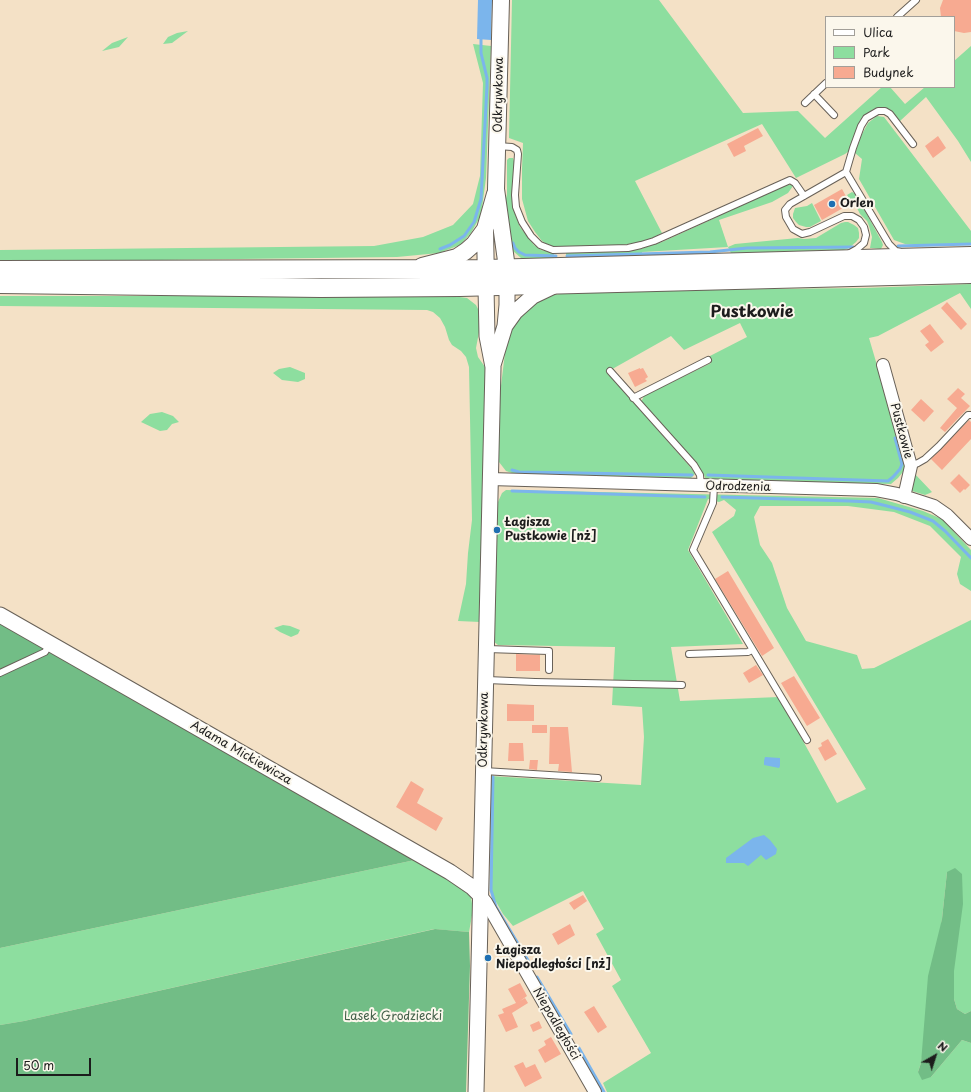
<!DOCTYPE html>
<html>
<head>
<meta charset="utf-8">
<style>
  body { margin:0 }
  #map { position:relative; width:971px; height:1092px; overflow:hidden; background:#f4e1c6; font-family:"Playpen Sans",sans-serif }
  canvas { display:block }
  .legend { position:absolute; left:825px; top:16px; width:130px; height:72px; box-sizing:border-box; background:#fbf7ec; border:1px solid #a29f99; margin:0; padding:5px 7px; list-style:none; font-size:12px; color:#1c1c1c }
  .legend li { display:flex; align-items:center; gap:8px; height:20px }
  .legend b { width:20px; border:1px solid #a29f99 }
  .north { position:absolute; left:915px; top:1036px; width:40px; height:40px; -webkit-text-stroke:3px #fbf7ec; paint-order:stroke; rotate:39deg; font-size:11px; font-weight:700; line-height:16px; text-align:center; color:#1c1c1c }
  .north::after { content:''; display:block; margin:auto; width:14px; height:18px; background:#1c1c1c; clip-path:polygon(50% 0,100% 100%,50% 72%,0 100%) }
  .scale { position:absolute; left:16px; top:1058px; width:75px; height:18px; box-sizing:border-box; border:2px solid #1c1c1c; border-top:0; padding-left:5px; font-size:12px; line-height:14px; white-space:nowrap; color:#1c1c1c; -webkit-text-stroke:3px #fbf7ec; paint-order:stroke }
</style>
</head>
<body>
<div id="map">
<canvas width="971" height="1092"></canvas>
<ul class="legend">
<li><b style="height:5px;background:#fff"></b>Ulica</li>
<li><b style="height:11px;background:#8dde9f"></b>Park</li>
<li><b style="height:11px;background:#f7aa91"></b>Budynek</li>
</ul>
<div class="north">N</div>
<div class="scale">50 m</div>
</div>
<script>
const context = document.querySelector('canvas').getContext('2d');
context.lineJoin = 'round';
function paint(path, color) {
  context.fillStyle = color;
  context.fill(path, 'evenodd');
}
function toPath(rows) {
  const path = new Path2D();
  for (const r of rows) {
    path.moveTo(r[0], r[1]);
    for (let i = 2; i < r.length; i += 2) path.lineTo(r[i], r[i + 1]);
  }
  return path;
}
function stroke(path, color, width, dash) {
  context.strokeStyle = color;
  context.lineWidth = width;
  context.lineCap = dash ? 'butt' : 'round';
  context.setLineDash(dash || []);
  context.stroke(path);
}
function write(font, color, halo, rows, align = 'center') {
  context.font = font + ' "Playpen Sans",sans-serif';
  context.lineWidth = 4;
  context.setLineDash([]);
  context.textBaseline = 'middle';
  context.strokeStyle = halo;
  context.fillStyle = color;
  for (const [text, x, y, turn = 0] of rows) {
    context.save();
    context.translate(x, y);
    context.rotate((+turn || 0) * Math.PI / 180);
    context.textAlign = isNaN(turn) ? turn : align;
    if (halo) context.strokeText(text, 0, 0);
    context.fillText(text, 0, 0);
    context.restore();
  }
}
const green = toPath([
  [512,0,659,0,743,113,798,111,825,138,882,87,890,87,905,104,925,87,954,87,954,61,971,46,971,162,958,141,926,97,900,121,891,110,881,107,872,110,860,121,849,151,845,154,796,178,762,124,635,181,662,233,647,241,616,246,551,247,542,241,535,232,528,221,522,199,522,169,523,143,509,138],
  [188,31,172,43,163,44,168,37,177,33],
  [128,37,119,47,102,51,112,43],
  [473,44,491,46,486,178,481,215,471,233,460,245,439,253,397,257,0,262,0,250,374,246,423,237,453,225,473,204,480,176,483,83],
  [877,116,884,117,971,231,971,243,917,245,905,244,894,240,859,179,862,159,855,153,861,136,868,123],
  [509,158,513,158,514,161,515,166,513,180,515,214,520,227,534,245,541,250,554,253,554,261,528,261,521,258,513,251,505,203,507,194,507,160],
  [786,185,792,185,793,186,788,193,772,202,719,220,728,247,735,244,798,238,804,239,816,238,841,223,845,222,848,222,854,225,858,228,859,233,859,238,856,242,849,248,844,250,731,253,728,247,642,252,643,257,566,260,566,252,615,252,640,249,662,242,717,217,717,215],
  [852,192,856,194,882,242,883,245,881,249,871,248,870,248,872,237,869,226,867,221,860,214,854,202,852,203,847,195],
  [812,203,821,221,810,227,806,227,799,225,796,222,793,218,793,214,795,208,807,206],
  [971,284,971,309,960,293,878,336,869,338,907,467,898,478,891,484,706,480,704,475,645,408,641,402,644,396,711,363,708,357,747,337,740,323,684,350,671,336,607,372,692,469,695,474,691,478,515,474,506,471,499,462,498,446,499,402,505,353,509,337,516,321,523,312,542,299,552,295,568,293,677,290,864,288],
  [0,296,452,296,467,298,476,305,480,313,480,327,476,348,478,357,485,367,486,380,480,622,458,621,466,584,468,553,472,520,469,367,466,357,461,351,452,345,449,340,445,327,440,318,433,312,427,310,0,306],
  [290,367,305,373,305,379,298,382,282,380,273,373,279,369],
  [162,412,173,416,179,422,172,424,167,430,160,431,141,422,150,414],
  [914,473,932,492,930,493,925,495,912,491,911,483],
  [506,490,878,498,923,511,942,519,971,550,971,591,960,584,957,574,961,557,930,526,894,512,848,506,760,506,754,517,760,545,772,563,787,608,806,641,857,655,862,669,874,668,971,620,971,1011,965,1014,957,1009,954,999,954,971,947,872,942,919,921,1063,918,1072,931,1077,962,1040,971,1043,971,1092,607,1092,603,1083,651,1053,612,986,621,980,596,934,604,929,583,891,513,926,503,914,491,893,490,776,641,785,644,737,642,707,612,705,615,647,498,645,493,641,498,502,502,493],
  [708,499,719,502,724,500,736,510,734,516,712,532,866,789,837,803,779,697,680,701,671,647,743,644,688,550],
  [283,625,290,626,300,630,298,634,291,637,280,632,274,628],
  [415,860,467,890,471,897,473,910,469,932,434,929,24,1021,0,1025,0,948]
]);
const forest = toPath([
  [0,619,415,860,0,948],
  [955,868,962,874,963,904,954,971,954,999,957,1009,965,1014,971,1011,971,1043,962,1040,931,1077,922,1080,918,1072,921,1063,928,976,942,919,947,872],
  [435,929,469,932,470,966,466,1092,0,1092,0,1025,24,1021]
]);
const water = toPath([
  [478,0,492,0,491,40,477,39],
  [765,757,780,758,780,766,779,768,764,765,764,761],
  [764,835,770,840,777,849,776,854,766,860,761,855,748,866,744,863,726,863,726,858,753,838]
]);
const stream = toPath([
  [513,243,515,248,519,252,525,255,556,256],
  [898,246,971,244],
  [440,249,450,245,464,236,474,222,481,199,487,86,487,78,481,53,481,39],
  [567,256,710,252,747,248,853,247],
  [512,470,519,472,692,475],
  [708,475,888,481,893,477,900,469,902,464,895,438],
  [512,491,705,497],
  [722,497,849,501,871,502,887,506,910,512,933,521,945,531,971,558],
  [493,777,491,890,496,907,529,962],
  [537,977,571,1034],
  [579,1048,604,1092]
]);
const building = toPath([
  [943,0,971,0,971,32,964,33,954,31,954,17,941,17,940,8],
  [758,128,763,136,744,146,746,151,734,157,727,144],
  [938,136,946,148,933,158,925,146],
  [842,189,850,204,822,220,814,205],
  [947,302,967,324,961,330,941,308],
  [930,324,944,342,931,352,925,345,929,342,920,331],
  [640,368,640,369,643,368,648,377,645,379,647,381,635,387,628,373],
  [958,388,965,394,961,398,970,406,945,432,940,428,957,408,947,399],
  [921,399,934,411,924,422,911,410],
  [969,420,971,422,971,439,942,470,931,459],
  [959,474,970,485,965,490,964,489,960,493,950,483],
  [728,571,774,648,762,656,715,579],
  [516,654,540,655,540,671,516,671],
  [756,665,763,675,749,683,743,673],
  [794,676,820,718,807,726,781,683],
  [507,704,534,705,534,721,507,721],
  [532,725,547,725,547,733,532,733],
  [550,727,568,727,572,772,558,771,559,764,549,764],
  [828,739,837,754,825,761,818,748,822,746,821,743],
  [509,743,523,743,524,761,508,761],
  [530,760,538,760,537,770,529,769],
  [411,781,424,789,417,803,443,818,436,831,396,807],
  [583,895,587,901,574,910,569,903],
  [570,924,575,935,558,945,552,934],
  [520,983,527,996,520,1001,525,998,528,1003,512,1013,518,1027,506,1032,498,1015,504,1013,502,1009,516,1003,508,989],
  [594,1006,607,1027,598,1033,584,1012],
  [539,1021,542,1028,533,1032,530,1025],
  [551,1037,561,1054,545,1063,538,1050,546,1045,544,1041],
  [523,1062,526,1068,535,1064,542,1078,525,1087,514,1066]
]);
const service = toPath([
  [897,17,916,0],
  [814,94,834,115],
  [805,103,826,83],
  [497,146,512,147,517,150,518,154,515,195,516,207,522,222,531,236,540,245,553,250,628,248,641,245,654,241,790,180,795,183,804,196],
  [846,172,853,148,861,126,866,118,878,111,885,111,890,114,913,144],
  [848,254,857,249,864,243,866,235,864,227,859,220,852,216,844,216,810,232,802,234,793,229,786,217,785,210,790,204,846,172,889,244,896,251,901,252],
  [610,371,694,465,700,475,701,486],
  [633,398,708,360],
  [911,466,918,463,925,459,939,446,968,415,971,415],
  [714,486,713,503,693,550,807,740],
  [487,649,549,651,549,670],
  [689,654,748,652,752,650],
  [0,673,45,652,50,644],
  [487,680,535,682,682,685],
  [484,771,598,778]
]);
const minor = toPath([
  [883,365,911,466,904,497],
  [490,479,876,490,897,494,934,506,947,515,971,539],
  [480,895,486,902,595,1092]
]);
const tertiary = toPath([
  [505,326,515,312,533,296,556,285],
  [493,365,505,326,507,305,507,286],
  [0,615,450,872,472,887,480,895],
  [476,1092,493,367,487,336,486,287]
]);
const secondary = toPath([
  [501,0,496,189,507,268,507,281],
  [422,266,457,257,466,251,474,244,485,229],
  [486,282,485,229,495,194]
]);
const primary = toPath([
  [0,270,486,269,971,256],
  [0,284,321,288,460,287,971,274]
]);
const markers = [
  [832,204,4,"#1f6fb2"],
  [497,530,4,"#1f6fb2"],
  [488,958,4,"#1f6fb2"]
];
const streetNames = [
  ["Odkrywkowa",499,95,-89],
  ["Pustkowie",901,431,75],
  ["Odrodzenia",738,487,1],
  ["Odkrywkowa",484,730,-89],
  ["Adama Mickiewicza",241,753,30],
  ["Niepodległości",556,1024,60]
];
const poiNames = [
  ["Orlen",840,204],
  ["Łagisza",505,523],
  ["Pustkowie [nż]",505,537],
  ["Łagisza",496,951],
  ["Niepodległości [nż]",496,965]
];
const parkNames = [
  ["Lasek Grodziecki",393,1017]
];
const districtNames = [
  ["Pustkowie",752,313]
];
paint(green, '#8dde9f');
paint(forest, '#72bd86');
paint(water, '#7bb5ec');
stroke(stream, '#7bb5ec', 3);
paint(building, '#f7aa91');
stroke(service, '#686158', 8);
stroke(minor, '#686158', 14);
stroke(tertiary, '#686158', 17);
stroke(secondary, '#686158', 18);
stroke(primary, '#686158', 20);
stroke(service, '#fff', 6);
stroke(minor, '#fff', 12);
stroke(tertiary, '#fff', 15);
stroke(secondary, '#fff', 16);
stroke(primary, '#fff', 18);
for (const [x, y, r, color] of markers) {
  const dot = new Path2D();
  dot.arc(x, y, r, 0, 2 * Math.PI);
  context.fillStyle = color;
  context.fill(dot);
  stroke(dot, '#fbf7ec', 1.5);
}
write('12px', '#1c1c1c', '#fbf7ec', streetNames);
write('bold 12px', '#1c1c1c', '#fbf7ec', poiNames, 'left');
write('12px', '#44604a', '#fbf7ec', parkNames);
write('bold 16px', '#1c1c1c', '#fbf7ec', districtNames);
</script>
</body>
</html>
